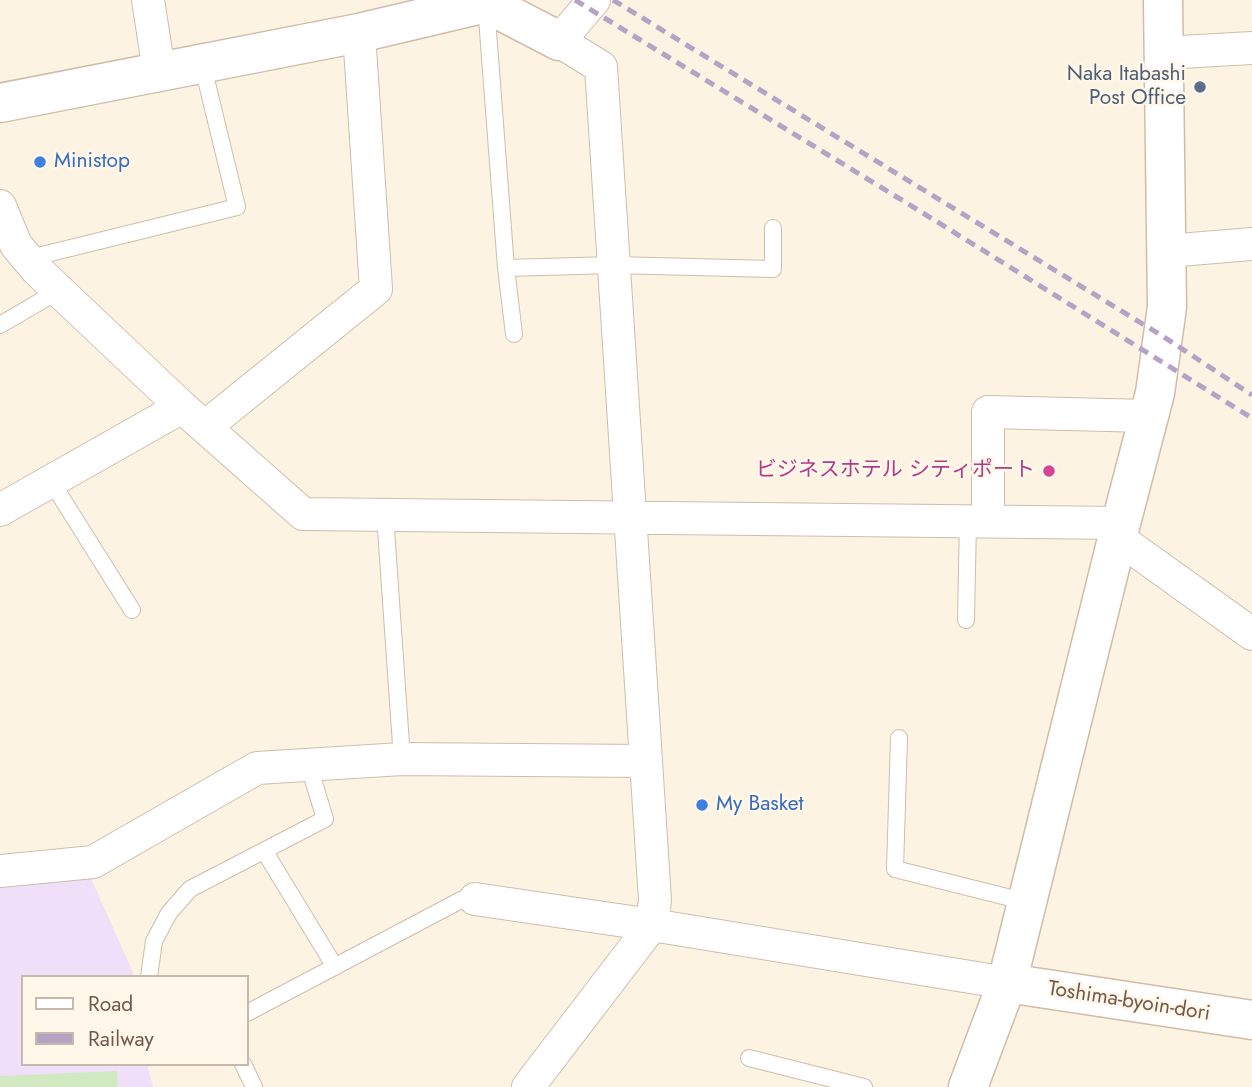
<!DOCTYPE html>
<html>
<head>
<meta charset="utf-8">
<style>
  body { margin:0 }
  #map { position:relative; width:1252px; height:1087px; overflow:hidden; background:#fcf3e3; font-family:Jost,sans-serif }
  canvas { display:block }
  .legend { position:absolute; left:21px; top:975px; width:228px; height:91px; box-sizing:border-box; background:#fff7e9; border:2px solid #c7b8a9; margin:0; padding:9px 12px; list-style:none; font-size:21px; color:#735949 }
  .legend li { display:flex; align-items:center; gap:14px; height:35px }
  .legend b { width:35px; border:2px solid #c7b8a9 }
</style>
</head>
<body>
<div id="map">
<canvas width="1252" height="1087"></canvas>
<ul class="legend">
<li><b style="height:9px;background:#fff"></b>Road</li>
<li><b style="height:9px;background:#b5a2c5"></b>Railway</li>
</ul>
</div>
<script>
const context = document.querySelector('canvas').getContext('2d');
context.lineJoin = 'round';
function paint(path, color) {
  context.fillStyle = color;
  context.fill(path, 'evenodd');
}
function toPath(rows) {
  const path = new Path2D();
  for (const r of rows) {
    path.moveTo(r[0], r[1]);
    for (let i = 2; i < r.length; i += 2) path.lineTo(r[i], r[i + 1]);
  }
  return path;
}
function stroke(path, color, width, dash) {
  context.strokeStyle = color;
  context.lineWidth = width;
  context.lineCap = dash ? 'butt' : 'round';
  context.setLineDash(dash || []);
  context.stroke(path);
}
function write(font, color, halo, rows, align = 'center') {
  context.font = font + ' Jost,"Noto Sans JP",sans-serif';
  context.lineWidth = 5;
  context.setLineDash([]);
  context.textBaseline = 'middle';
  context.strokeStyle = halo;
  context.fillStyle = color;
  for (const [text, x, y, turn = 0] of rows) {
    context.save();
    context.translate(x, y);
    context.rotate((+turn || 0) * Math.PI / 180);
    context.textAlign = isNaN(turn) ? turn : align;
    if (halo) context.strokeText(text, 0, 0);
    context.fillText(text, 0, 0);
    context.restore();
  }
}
const education = toPath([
  [90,876,135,977,23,977,23,1064,147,1064,153,1087,0,1087,0,881]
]);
const green = toPath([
  [117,1071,118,1087,0,1087,0,1076]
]);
const lane = toPath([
  [486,5,506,268,514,334],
  [26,259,237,207,202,63],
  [506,268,614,265,773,269,773,228],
  [0,325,58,291],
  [51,481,132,610],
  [385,515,402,759],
  [966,620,968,520],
  [899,738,895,869,1027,902],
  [265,852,335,967],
  [149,977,154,941,169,913,190,889,325,819,308,763],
  [247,1013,461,900,475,899],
  [749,1058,864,1087],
  [243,1064,254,1087]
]);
const street = toPath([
  [148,0,159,71],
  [594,0,559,41,601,67,655,900,652,925,1007,983],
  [1163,53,1252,48],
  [0,206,16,245,37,270,182,407,303,514,1121,523],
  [1167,251,1252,244],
  [205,427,376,289,359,33],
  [0,510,182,407],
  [988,521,988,412,1148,416],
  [1118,538,1252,634],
  [0,871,93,862,257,768,402,759,644,761],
  [475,899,652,925,528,1087]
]);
const secondary = toPath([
  [0,103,359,33,486,3,559,41],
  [1007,983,1252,1020],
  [968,1087,1007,983,1121,523,1155,393,1167,307,1163,0]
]);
const rail = toPath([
  [575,0,923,213,1252,418],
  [613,0,1164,337,1252,395]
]);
const markers = [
  [1200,87,7,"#5c6f8a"],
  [40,162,7,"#3f7fe0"],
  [1049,471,7,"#d1479c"],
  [702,805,7,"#3f7fe0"]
];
const serviceNames = [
  ["Naka Itabashi",1186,75],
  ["Post Office",1186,99]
];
const shopNames = [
  ["Ministop",54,162],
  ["My Basket",716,805]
];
const hotelNames = [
  ["ビジネスホテル シティポート",1035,471]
];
const streetNames = [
  ["Toshima-byoin-dori",1129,1002,9]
];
paint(education, '#f0dff8');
paint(green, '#d1e9c1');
stroke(lane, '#cfbdac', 18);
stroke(street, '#cfbdac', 34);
stroke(secondary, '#d2bca9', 41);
stroke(lane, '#fff', 16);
stroke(street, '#fff', 32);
stroke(secondary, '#fff', 38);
stroke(rail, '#b5a2c5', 5, [10, 7]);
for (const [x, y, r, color] of markers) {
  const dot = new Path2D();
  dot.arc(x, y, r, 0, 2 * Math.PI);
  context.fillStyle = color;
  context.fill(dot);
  stroke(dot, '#fff7e9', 2.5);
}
write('21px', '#4e5e75', '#fff7e9', serviceNames, 'right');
write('21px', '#366cbe', '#fff7e9', shopNames, 'left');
write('21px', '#b23c85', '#fff7e9', hotelNames, 'right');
write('21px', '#735949', '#fff7e9', streetNames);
</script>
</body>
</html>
